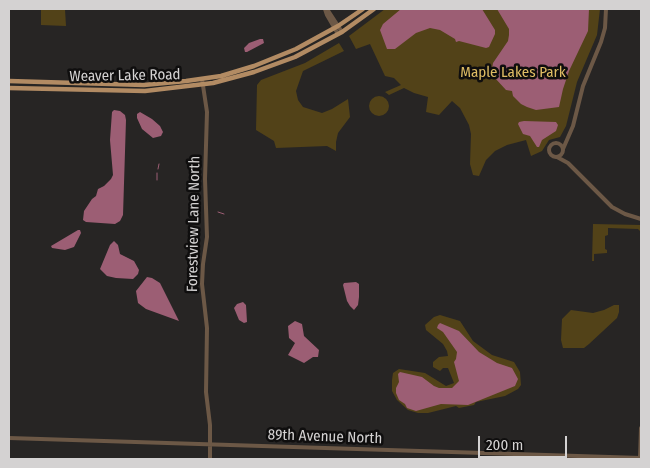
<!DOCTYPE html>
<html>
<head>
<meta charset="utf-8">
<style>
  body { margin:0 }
  #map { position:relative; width:650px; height:468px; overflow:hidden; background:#272524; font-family:"Fira Sans Condensed",sans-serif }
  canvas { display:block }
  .frame { position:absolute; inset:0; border:10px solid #d4d2d2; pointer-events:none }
  .scale { position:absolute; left:478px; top:436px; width:89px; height:22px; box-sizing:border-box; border:2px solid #d4d2d2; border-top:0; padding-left:6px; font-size:15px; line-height:18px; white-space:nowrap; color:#d4d2d2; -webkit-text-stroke:4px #0f0e0e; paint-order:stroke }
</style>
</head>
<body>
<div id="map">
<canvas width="650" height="468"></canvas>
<div class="frame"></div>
<div class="scale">200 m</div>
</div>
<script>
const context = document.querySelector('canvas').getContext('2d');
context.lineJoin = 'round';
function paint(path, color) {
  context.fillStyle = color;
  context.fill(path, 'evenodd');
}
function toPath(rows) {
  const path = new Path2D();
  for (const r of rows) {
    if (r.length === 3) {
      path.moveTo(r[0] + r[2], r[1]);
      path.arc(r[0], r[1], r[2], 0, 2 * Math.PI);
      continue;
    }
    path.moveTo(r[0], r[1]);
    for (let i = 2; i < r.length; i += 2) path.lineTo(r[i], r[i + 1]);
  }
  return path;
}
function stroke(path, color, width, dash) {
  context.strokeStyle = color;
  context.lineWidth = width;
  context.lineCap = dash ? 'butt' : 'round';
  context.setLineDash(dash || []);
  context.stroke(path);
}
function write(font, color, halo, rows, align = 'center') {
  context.font = font + ' "Fira Sans Condensed",sans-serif';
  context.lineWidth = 5;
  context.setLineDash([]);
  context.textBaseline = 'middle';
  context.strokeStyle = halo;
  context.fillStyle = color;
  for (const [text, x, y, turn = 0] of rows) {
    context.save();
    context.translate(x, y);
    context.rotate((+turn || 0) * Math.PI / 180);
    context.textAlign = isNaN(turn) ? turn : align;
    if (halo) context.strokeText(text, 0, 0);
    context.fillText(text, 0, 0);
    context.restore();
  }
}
const green = toPath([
  [41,9,65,9,66,26,41,25],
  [385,9,600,9,597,35,577,82,566,126,560,137,549,140,542,151,531,156,526,140,507,145,495,151,486,160,479,176,473,175,470,164,471,134,469,125,460,108,452,101,439,115,426,112,428,97,414,93,404,88,389,95,385,92,401,85,394,78,385,76,370,44,356,49,349,36],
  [339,43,344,51,303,71,296,91,298,100,303,107,322,113,332,109,348,99,350,117,338,133,336,142,336,151,327,146,276,148,274,141,256,130,257,85,261,80,305,63],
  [379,106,10],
  [593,224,641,225,641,260,641,232,638,229,608,228,608,235,605,236,605,249,607,250,607,253,594,254,594,261,592,261],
  [614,305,619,305,619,312,617,318,589,344,584,348,563,348,561,340,562,319,571,310,593,313,604,310],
  [440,315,460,321,473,341,492,355,514,362,520,372,521,385,518,389,505,396,476,402,474,405,459,408,456,406,428,413,418,413,408,410,397,400,392,391,392,380,393,373,399,369,425,373,446,386,454,383,448,368,443,368,440,371,433,367,433,362,439,357,448,356,447,351,443,344,426,330,425,325,434,317]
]);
const water = toPath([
  [401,9,482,9,495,30,495,34,489,47,486,48,459,41,456,42,455,39,440,30,430,28,416,33,395,49,387,49,380,30,383,24],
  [497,9,589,9,588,31,569,71,563,89,559,107,536,110,527,107,521,104,513,96,512,91,506,90,495,78,492,69,493,63,508,41,509,35,509,29],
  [260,39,263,39,264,43,247,52,245,52,244,48,249,43],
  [112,112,114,110,120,111,125,115,126,120,123,215,120,221,115,224,86,222,83,220,84,211,92,199,96,196,98,189,104,186,111,179,113,175,110,140],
  [140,112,152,119,160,126,163,132,161,136,153,138,142,129,137,118,137,114],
  [524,121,556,122,558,125,556,131,542,140,539,147,537,147,530,136,523,134,518,124,519,122],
  [78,230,80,230,81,233,74,247,65,250,52,248,51,246],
  [114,241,118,245,120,254,134,261,139,270,138,274,133,279,116,278,107,276,100,269,110,245],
  [147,277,152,278,160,283,179,321,146,309,138,303,136,291],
  [356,282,359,284,359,297,358,305,354,310,350,306,347,301,343,285,344,283],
  [243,302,246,305,247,322,244,323,239,320,234,308,237,304],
  [295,321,302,324,304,336,319,350,318,357,313,357,304,363,288,355,295,343,289,338,288,326],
  [440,323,459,331,479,352,497,363,512,368,518,379,515,386,468,405,441,404,416,411,407,408,405,404,399,400,396,393,396,388,399,382,398,374,400,372,422,377,434,386,439,388,452,388,459,381,454,362,456,359,457,352,443,332,437,328,438,325]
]);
const stream = toPath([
  [158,169,159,164],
  [157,180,157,173],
  [218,212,224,214]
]);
const minor = toPath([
  [325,9,327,15,338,34],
  [327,9,342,32],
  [202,79,207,112,205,179,207,237,203,264,202,284,207,328,206,392,210,425,210,459],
  [556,150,7],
  [563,149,573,126,583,86,601,42,605,28,606,9],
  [557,157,568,163,612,207,625,214,641,219],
  [9,438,641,458],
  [640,459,641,428]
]);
const major = toPath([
  [9,81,144,85,186,81,221,76,254,66,296,49,338,26,363,9],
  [9,88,145,91,213,83,254,72,295,57,342,32,374,9]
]);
const parkNames = [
  ["Maple Lakes Park",513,73]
];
const streetNames = [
  ["Weaver Lake Road",125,76,-1],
  ["Forestview Lane North",194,224,-89],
  ["89th Avenue North",325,437,2]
];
paint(green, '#524218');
paint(water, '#9c5e74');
stroke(stream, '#9c5e74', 1);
stroke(minor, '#6c5846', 4);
stroke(major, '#b28b63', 4.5);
write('15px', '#dfbd64', '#0f0e0e', parkNames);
write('15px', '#d4d2d2', '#0f0e0e', streetNames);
</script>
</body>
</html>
